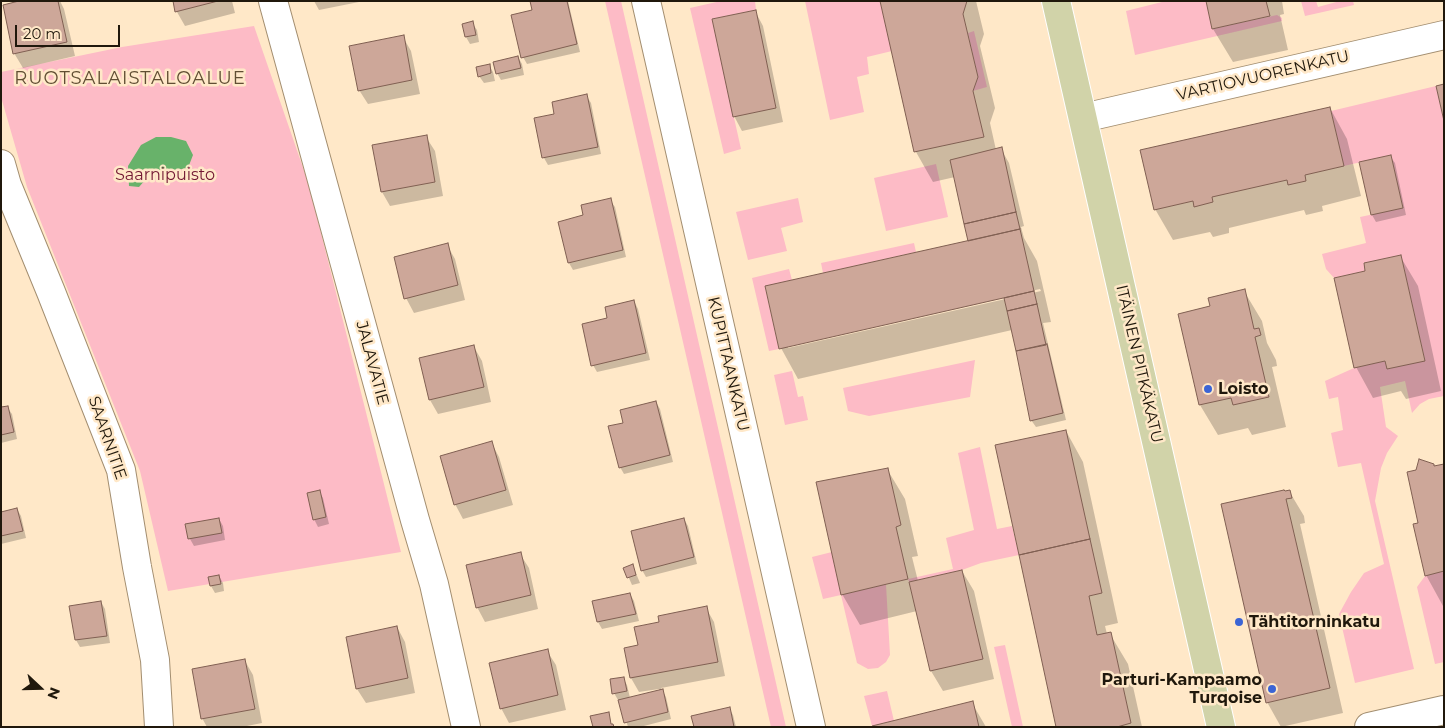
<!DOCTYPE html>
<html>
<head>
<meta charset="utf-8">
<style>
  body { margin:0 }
  #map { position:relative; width:1445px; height:728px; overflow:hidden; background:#ffe8c8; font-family:Montserrat,sans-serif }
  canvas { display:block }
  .frame { position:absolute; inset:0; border:2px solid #20180c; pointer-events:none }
  .north { position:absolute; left:15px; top:663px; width:50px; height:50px; -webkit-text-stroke:4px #ffe8c8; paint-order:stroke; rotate:111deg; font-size:14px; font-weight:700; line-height:20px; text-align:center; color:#20180c }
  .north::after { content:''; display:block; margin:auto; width:18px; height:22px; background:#20180c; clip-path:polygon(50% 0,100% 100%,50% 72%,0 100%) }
  .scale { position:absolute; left:15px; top:25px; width:105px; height:22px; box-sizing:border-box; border:2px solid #20180c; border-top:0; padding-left:6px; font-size:15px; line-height:18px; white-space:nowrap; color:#20180c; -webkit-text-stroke:4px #ffe8c8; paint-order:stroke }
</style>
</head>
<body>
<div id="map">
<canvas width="1445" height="728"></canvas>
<div class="frame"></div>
<div class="north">N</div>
<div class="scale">20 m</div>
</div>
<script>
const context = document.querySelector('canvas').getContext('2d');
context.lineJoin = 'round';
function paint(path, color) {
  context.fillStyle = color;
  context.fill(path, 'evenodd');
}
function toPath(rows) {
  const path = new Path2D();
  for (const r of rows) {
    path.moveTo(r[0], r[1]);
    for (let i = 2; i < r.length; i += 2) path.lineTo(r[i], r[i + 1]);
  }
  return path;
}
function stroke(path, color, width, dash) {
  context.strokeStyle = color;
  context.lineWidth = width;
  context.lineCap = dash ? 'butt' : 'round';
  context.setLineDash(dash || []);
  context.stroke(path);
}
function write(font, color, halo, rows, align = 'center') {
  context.font = font + ' Montserrat,sans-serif';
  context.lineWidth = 5;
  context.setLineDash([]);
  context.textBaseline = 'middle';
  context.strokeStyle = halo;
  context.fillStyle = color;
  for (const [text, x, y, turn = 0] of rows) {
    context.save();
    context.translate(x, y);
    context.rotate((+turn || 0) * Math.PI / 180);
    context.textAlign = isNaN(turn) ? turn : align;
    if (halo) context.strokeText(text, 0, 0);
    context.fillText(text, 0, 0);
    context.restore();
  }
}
const green = toPath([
  [605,1,621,1,786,727,771,727],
  [721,1,755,1,756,10,712,19,741,149,724,154,690,8],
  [805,1,880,1,892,51,867,57,869,74,857,77,864,112,830,120],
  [1166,1,1206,1,1212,29,1277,15,1282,18,1282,21,1135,55,1126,11],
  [1301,1,1316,1,1318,7,1340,1,1353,1,1354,5,1305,16],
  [254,26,309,185,401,552,168,591,140,471,27,187,1,97,1,72,122,47],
  [974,31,987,87,973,91,978,77,968,33],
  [1436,86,1444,121,1444,396,1429,399,1420,404,1412,413,1405,381,1380,387,1386,427,1398,436,1387,453,1381,468,1375,501,1414,669,1355,683,1339,614,1351,592,1364,573,1384,564,1361,463,1338,467,1331,433,1343,430,1338,397,1329,399,1325,381,1354,368,1385,361,1387,369,1425,360,1401,255,1364,263,1365,271,1334,278,1326,269,1322,254,1366,243,1360,217,1403,208,1391,155,1344,166,1331,111],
  [936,164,948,217,886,231,874,178],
  [798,198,803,222,781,228,787,251,748,260,736,212],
  [914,243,916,252,823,273,821,263],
  [789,269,792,280,765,287,779,349,769,351,752,278],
  [975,360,970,397,869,416,848,411,843,388],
  [792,371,798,397,803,396,808,420,785,425,774,375],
  [980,447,997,529,1012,526,1019,555,981,563,962,570,909,582,908,579,953,569,946,538,974,530,958,453],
  [832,552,841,595,886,584,890,655,886,662,878,668,868,669,857,663,841,595,823,599,812,557],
  [1444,571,1444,662,1435,664,1417,587,1425,576],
  [1005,645,1023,727,1012,727,994,647],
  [887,691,894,721,872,726,864,696]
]);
const water = toPath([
  [156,137,171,137,186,141,193,155,188,168,176,170,154,170,139,187,129,186,128,166,141,145]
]);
const shadow = toPath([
  [25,1,60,1,64,9,75,56,23,68,14,53],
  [174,1,232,1,235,13,185,26,177,12],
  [314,1,364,1,319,10],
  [531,1,568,1,580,52,527,64,523,57,534,11],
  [882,1,976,1,984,34,980,46,995,108,990,123,996,150,1001,149,1009,163,1024,226,1021,227,1024,238,1037,261,1051,322,1043,323,1066,420,1036,427,1031,420,1012,330,798,379,781,348,974,241,955,177,933,182,916,152],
  [1040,289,1041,291,788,348,788,345],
  [1207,1,1282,1,1284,14,1280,15,1288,50,1233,62,1213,29],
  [755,11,763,26,783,122,742,131,734,116],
  [472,23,477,30,479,42,470,44,466,37],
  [403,37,411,51,420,94,368,104,359,90],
  [518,57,522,64,524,75,501,80,497,73],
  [489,65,493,72,495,81,484,83,479,76],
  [586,95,591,103,601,154,548,165,544,158,536,119,555,115],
  [1330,108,1347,139,1361,196,1322,206,1323,211,1306,215,1304,210,1229,228,1229,233,1213,237,1210,232,1173,240,1155,209],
  [426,137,435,151,443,196,390,206,382,192],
  [1390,156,1395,163,1406,215,1376,222,1372,215],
  [610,200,615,207,626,257,573,270,569,263],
  [447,245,455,259,465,300,414,313,406,298],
  [1400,256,1418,286,1441,391,1406,399,1401,391,1373,398,1356,367,1367,272],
  [1244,291,1262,321,1267,343,1276,360,1277,366,1272,367,1286,427,1252,435,1248,428,1218,435,1200,405,1211,307],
  [634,301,638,309,650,360,597,372,593,365,609,319],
  [474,347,482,361,491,402,438,414,430,400,421,359],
  [656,402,660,409,673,462,624,474,620,467,624,424],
  [7,407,12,414,17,439,1,443,1,409],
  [1066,431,1083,462,1118,623,1105,626,1107,634,1110,634,1128,664,1142,727,1058,727],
  [491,442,499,457,513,505,463,519,455,504],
  [1444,465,1444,606,1443,606,1426,575,1419,524,1434,467],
  [887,469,905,499,918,556,912,557,918,581,962,571,974,591,994,679,943,691,931,671,917,611,860,625,842,594],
  [319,491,323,498,329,524,318,527,314,519],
  [1289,491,1304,516,1305,523,1300,524,1343,713,1281,727,1267,702,1285,492],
  [17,509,21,516,26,538,1,544,1,513],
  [219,519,223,526,225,540,194,546,190,539,187,525],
  [684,519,688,526,697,564,646,577,642,570],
  [520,554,529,568,538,609,485,622,477,607],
  [633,566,640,583,632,585,625,569],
  [219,576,223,583,224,591,215,593,211,586],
  [630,594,634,601,639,621,602,629,598,622,594,602],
  [101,602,105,609,110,643,80,647,76,640,71,607],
  [706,608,714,622,725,676,661,688,666,697,671,719,640,727,628,727,620,700,618,700,614,693,623,678,627,685,630,698,659,691,659,689,639,692,631,678,625,649,639,646,661,623],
  [397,627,405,642,415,693,366,703,357,689],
  [547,651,556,665,566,710,509,723,501,708],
  [245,661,253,675,262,723,242,727,207,727,202,718],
  [972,703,986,727,874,727],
  [729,708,733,715,736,727,695,727]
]);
const building = toPath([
  [19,1,58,1,67,42,13,54,3,5,19,1],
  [173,1,218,1,175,12,173,1],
  [530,1,567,1,577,44,521,58,511,15,532,10,530,1],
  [880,1,967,1,963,14,978,77,973,91,984,137,914,152,880,1],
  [1206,1,1266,1,1270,16,1212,29,1206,1],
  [756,10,776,108,733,117,712,19,756,10],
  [473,21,476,35,465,37,462,24,473,21],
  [404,35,412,80,358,91,349,46,404,35],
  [518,56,521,68,496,74,493,62,518,56],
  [490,64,491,73,478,77,476,67,490,64],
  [1444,84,1444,121,1436,86,1444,84],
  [587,94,598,147,542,158,534,118,554,114,552,102,587,94],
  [1330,107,1344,166,1305,175,1306,181,1288,185,1287,180,1212,197,1213,202,1194,207,1193,201,1154,210,1140,150,1330,107],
  [427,135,435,182,381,192,372,145,427,135],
  [1002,147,1016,212,964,224,950,160,1002,147],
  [1391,155,1403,208,1371,215,1359,162,1391,155],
  [611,198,623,250,568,263,558,222,583,215,581,205,611,198],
  [1016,212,1020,229,968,241,964,224,1016,212],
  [1020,229,1034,291,779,349,765,286,1020,229],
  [448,243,458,285,404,299,394,257,448,243],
  [1401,255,1425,361,1387,369,1385,361,1354,368,1334,278,1365,271,1364,263,1401,255],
  [1245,289,1254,329,1259,328,1261,335,1255,337,1269,397,1233,405,1231,398,1199,405,1178,314,1210,306,1208,298,1245,289],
  [1034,291,1037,304,1007,311,1004,298,1034,291],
  [634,300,646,353,591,366,582,324,607,318,605,307,634,300],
  [1037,304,1046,345,1016,351,1007,311,1037,304],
  [1047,344,1063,413,1030,421,1016,351,1047,344],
  [474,345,484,387,429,400,419,358,474,345],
  [656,401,670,455,619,468,608,426,623,423,620,410,656,401],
  [8,406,14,432,1,435,1,407,8,406],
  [1066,430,1090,539,1019,555,995,445,1066,430],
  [492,441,506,490,454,505,440,456,492,441],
  [1419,459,1434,464,1434,466,1444,464,1444,571,1425,576,1413,524,1418,523,1407,472,1416,470,1419,459],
  [888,468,901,525,896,527,908,579,841,595,816,482,888,468],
  [320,490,326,517,313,520,307,493,320,490],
  [1284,490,1285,491,1290,490,1292,498,1286,499,1330,688,1266,703,1221,504,1284,490],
  [17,508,23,531,1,536,1,512,17,508],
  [219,518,222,533,188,539,185,524,219,518],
  [684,518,694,557,641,571,631,531,684,518],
  [1090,539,1102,593,1089,596,1097,635,1111,632,1131,723,1117,727,1056,727,1019,555,1090,539],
  [521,552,531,595,476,608,466,565,521,552],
  [633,564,636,575,627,578,623,568,633,564],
  [962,570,983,659,930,671,909,582,962,570],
  [219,575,221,584,210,586,208,577,219,575],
  [630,593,636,614,597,622,592,601,630,593],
  [101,601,107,636,75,640,69,606,101,601],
  [707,606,718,662,630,678,624,648,638,645,634,627,659,622,658,616,707,606],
  [397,626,408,678,356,689,346,637,397,626],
  [548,649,558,695,500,709,489,663,548,649],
  [245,659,255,709,201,719,192,669,245,659],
  [624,677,627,691,612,694,610,679,624,677],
  [663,689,668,712,624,723,618,700,663,689],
  [973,701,979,727,872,727,872,726,973,701],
  [730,707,734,727,694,727,691,716,730,707],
  [609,712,611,724,613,724,614,727,593,727,590,716,609,712]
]);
const minor = toPath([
  [273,1,415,520,434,584,466,727],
  [646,1,811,727],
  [1083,118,1444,35],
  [1,164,7,185,51,292,121,470,137,567,155,660,159,727],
  [1369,727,1444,710]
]);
const major = toPath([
  [1056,1,1221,727]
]);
const markers = [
  [1208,389,5,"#3b64d5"],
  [1239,622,5,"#3b64d5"],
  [1272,689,5,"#3b64d5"]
];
const streetNames = [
  ["VARTIOVUORENKATU",1263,76,-13],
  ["JALAVATIE",372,363,75],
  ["KUPITTAANKATU",728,364,77],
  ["ITÄINEN PITKÄKATU",1139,364,77],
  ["SAARNITIE",107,438,71]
];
const parkNames = [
  ["Saarnipuisto",165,175]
];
const poiNames = [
  ["Loisto",1218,389],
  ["Tähtitorninkatu",1249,622],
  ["Parturi-Kampaamo",1262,680,"right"],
  ["Turqoise",1262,698,"right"]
];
const neighbourhoodNames = [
  ["RUOTSALAISTALOALUE",130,79]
];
paint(green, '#fdbbc6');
paint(water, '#68b26a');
paint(shadow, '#0003');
paint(building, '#cda799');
stroke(building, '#805f52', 1);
stroke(minor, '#a38e70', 30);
stroke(major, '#fff', 30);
stroke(minor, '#fff', 28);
stroke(major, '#d1d3a9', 28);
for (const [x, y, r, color] of markers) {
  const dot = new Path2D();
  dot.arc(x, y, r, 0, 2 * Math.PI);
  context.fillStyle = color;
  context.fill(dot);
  stroke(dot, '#ffe8c8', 2);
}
write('16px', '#20180c', '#ffe8c8', streetNames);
write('16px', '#731733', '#ffe8c8', parkNames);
write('bold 16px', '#20180c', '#ffe8c8', poiNames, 'left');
context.letterSpacing = '1px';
write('18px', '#614e33', '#ffe8c8', neighbourhoodNames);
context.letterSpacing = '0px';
</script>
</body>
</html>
